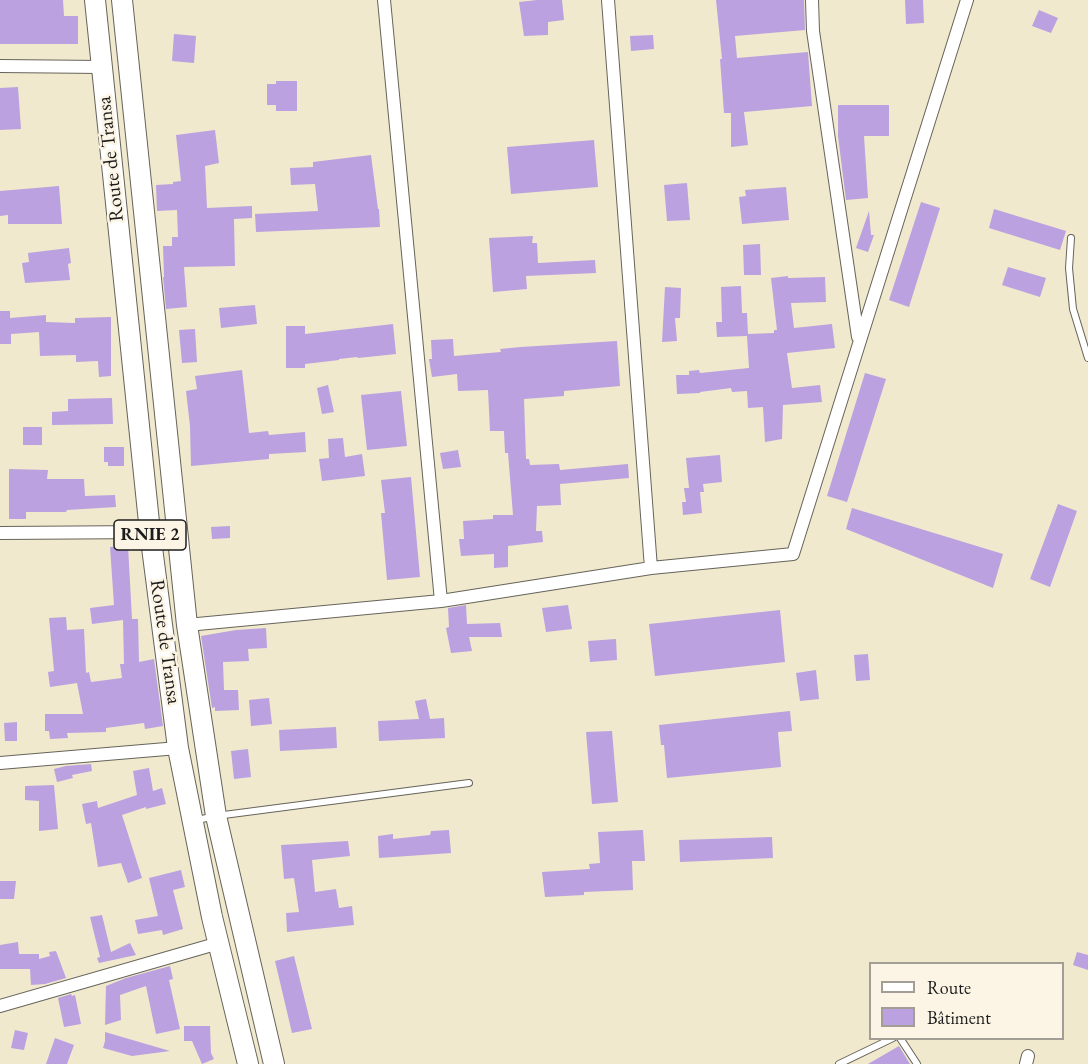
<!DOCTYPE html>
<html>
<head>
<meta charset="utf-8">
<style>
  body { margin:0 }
  #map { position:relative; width:1088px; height:1064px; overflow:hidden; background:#f0e9ce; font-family:"EB Garamond",serif }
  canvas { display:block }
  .legend { position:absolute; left:869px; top:962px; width:195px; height:78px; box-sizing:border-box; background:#fcf5e5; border:2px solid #a29e95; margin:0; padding:8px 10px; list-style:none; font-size:18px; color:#1c1c1c }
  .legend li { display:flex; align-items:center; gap:12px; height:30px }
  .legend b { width:30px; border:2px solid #a29e95 }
</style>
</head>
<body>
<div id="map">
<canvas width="1088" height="1064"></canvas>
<ul class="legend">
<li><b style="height:8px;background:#fff"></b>Route</li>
<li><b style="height:16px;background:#bba1df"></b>Bâtiment</li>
</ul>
</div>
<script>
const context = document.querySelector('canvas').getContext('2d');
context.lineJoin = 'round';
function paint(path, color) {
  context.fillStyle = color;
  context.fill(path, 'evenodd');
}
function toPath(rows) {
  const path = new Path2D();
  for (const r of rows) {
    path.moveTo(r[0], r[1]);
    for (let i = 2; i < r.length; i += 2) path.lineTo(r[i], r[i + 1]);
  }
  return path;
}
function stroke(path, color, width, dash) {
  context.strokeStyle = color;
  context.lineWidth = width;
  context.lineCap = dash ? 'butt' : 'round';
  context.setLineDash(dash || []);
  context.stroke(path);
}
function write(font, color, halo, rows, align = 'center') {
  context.font = font + ' "EB Garamond",serif';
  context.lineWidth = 5;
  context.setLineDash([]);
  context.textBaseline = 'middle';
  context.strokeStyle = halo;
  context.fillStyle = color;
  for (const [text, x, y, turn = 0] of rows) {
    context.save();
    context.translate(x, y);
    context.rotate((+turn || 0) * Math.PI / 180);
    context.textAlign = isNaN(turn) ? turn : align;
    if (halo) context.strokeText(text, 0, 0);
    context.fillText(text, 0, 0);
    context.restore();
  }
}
const building = toPath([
  [0,0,63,0,64,16,78,16,78,44,0,44],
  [537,0,562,0,564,20,548,22,548,35,524,36,519,2],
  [716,0,804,0,805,30,735,36,737,58,808,52,812,106,744,112,748,145,731,147,731,113,724,113,720,59,722,59],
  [905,0,923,0,924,23,906,24],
  [1039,10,1058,18,1051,33,1032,26],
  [174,34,196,36,194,63,172,61],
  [653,35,654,49,631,51,630,36],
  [276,81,297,81,297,111,276,111,276,105,267,105,267,84,276,84],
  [18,87,21,129,0,130,0,88],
  [838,105,889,105,889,136,864,136,868,198,846,200,838,136],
  [215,130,219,163,205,166,207,208,252,206,252,218,234,219,235,266,184,267,187,307,166,309,163,277,164,277,163,246,172,246,172,237,178,237,177,210,157,211,156,185,173,184,173,182,181,181,176,135],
  [594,140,598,187,511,194,507,147],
  [371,155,378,209,379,209,380,227,256,232,255,214,318,211,315,184,291,185,290,168,313,167,313,162],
  [687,183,690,220,667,221,664,185],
  [59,186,62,224,8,224,8,215,0,216,0,191],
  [786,187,789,220,742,224,739,197,746,196,745,190],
  [921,202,940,208,909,307,889,300],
  [994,209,1066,231,1060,250,989,228],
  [869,211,871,235,874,235,868,252,856,248],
  [533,236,532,243,537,243,538,263,595,260,596,273,526,276,527,289,493,292,489,238],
  [760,244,761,275,744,275,743,245],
  [69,248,71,263,68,264,70,280,25,283,22,263,29,262,28,253],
  [1008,267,1046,278,1040,297,1002,285],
  [788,276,788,278,825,277,826,302,791,303,794,328,832,324,835,348,787,353,792,388,820,385,822,402,783,405,782,439,765,442,763,407,748,408,747,391,732,392,731,388,700,392,700,393,677,394,676,375,689,375,689,371,699,370,700,373,749,368,747,336,717,337,716,322,722,322,721,287,741,286,742,313,747,313,748,334,774,333,774,330,777,330,771,278],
  [665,287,681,288,680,318,675,318,677,341,662,342],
  [255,305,257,324,221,328,219,308],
  [0,311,10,311,10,318,46,315,46,322,75,323,75,318,111,317,111,376,99,377,98,361,76,362,76,355,40,356,39,332,11,334,11,344,0,344],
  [393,324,396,354,358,358,357,357,339,359,339,360,305,364,305,368,286,368,286,326,305,326,305,334],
  [195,329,197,362,182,363,179,330],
  [453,339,454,356,501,352,500,349,521,347,617,341,620,386,564,391,564,396,524,399,526,459,529,459,530,465,559,464,560,470,628,464,629,478,560,484,561,505,537,506,536,531,542,531,543,542,508,546,508,567,494,568,494,554,461,556,459,539,464,539,463,521,493,519,493,515,513,515,508,453,505,453,504,431,490,431,488,390,458,391,457,374,432,377,429,359,432,359,431,340],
  [242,370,249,433,268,431,269,435,305,432,306,452,269,454,269,459,191,466,190,426,186,391,197,389,195,376],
  [865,373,886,379,847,502,827,496],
  [328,385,334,412,322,414,317,388],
  [401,391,407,446,367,450,361,395],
  [112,398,113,424,52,425,52,412,68,411,68,399],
  [23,427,42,427,42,445,23,445],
  [343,438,345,457,362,454,365,476,322,481,319,459,329,458,328,439],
  [104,447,124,447,124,466,108,466,108,462,104,462],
  [458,450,461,467,443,469,440,453],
  [720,455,722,482,703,484,704,492,700,492,702,513,683,515,682,502,686,502,684,488,689,488,686,458],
  [9,469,48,470,47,479,84,479,85,496,115,495,116,507,67,510,66,512,26,512,26,519,9,519],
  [411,477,420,577,387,580,381,513,385,513,381,480],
  [1058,504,1077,511,1050,587,1030,579],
  [852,508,1003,554,993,588,846,529],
  [230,526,230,538,212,539,211,527],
  [128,546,132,619,138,619,139,662,154,659,163,726,145,729,144,723,106,728,106,732,67,733,68,738,50,739,49,731,45,731,45,714,83,714,77,683,50,687,48,672,54,671,49,618,66,617,67,630,84,629,86,673,89,672,91,682,122,678,120,664,124,664,123,620,92,624,90,608,114,605,110,547],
  [466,605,467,624,500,623,502,637,469,637,472,651,451,653,446,628,449,627,448,608],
  [568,605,572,629,546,632,542,608],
  [780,610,785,662,655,676,649,624],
  [266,628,267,648,248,649,249,661,223,662,224,690,238,690,239,710,215,711,215,707,212,708,201,636,236,630],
  [616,639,617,660,590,662,588,641],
  [868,654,870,680,856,681,854,655],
  [816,670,819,699,800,701,796,673],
  [269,698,272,724,251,726,249,700],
  [426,699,430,719,444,718,445,738,379,741,378,721,419,719,415,701],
  [790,711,792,731,778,732,781,767,667,778,664,745,661,745,659,725],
  [17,722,17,741,5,741,4,723],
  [336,727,337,748,280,751,279,730],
  [612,731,618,802,592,804,586,732],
  [248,749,251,777,234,779,231,751],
  [91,764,92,771,72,775,73,778,57,782,54,769,66,766],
  [149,768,153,791,162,788,166,804,146,809,146,807,122,815,142,878,128,883,121,863,98,867,91,823,86,824,82,804,97,801,98,808,137,795,133,771],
  [54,785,58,829,39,831,39,801,25,800,25,786],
  [449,830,451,853,379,858,378,836,393,834,393,839,430,835,431,831],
  [643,830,645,861,632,861,633,890,584,892,584,895,545,897,542,872,590,869,589,864,600,863,598,832],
  [772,837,773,858,680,862,679,840],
  [348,841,350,856,312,860,315,892,336,889,339,908,352,906,354,925,287,932,286,913,299,912,294,878,284,879,281,845],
  [181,870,185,887,173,890,183,929,163,935,162,930,138,934,135,920,158,916,149,878],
  [0,881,16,881,14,899,0,899],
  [102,915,111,952,130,943,136,955,99,963,97,958,100,957,90,917],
  [18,942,19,954,39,954,39,959,50,956,49,952,56,951,66,978,45,984,31,985,30,969,0,969,0,945],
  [1077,952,1088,955,1088,970,1073,965],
  [294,956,312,1029,292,1033,275,961],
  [170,966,173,979,169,980,180,1029,156,1034,146,986,120,995,121,1020,105,1025,106,986,126,978],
  [71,994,72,996,75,995,81,1024,64,1027,58,998],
  [184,1026,210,1026,211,1053,214,1059,202,1064,192,1041,184,1041],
  [15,1030,28,1033,24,1050,11,1048],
  [105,1032,170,1051,132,1056,103,1048,105,1041],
  [55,1038,74,1045,67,1064,46,1064],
  [899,1046,910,1064,868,1064]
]);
const lane = toPath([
  [1071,238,1069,268,1073,309,1088,358],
  [197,820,216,816,469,783],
  [900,1038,917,1064],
  [839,1064,893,1038]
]);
const street = toPath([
  [384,0,441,601],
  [608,0,651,568],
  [812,0,813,31,858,337],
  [0,66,102,67],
  [0,533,150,532],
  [187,625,441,601,651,568,793,554,967,0],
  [0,763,178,748],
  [0,1006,219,943],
  [1026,1064,1028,1056]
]);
const primary = toPath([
  [95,0,150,532,178,748,212,917,248,1064],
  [122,0,187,625,216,816,274,1064]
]);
const shields = [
  [150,535,72]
];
const shieldNames = [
  ["RNIE 2",150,535]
];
const streetNames = [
  ["Route de Transa",111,159,-96],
  ["Route de Transa",165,642,82]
];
paint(building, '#bba1df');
stroke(lane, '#66645a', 8);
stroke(street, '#66645a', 14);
stroke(primary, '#66645a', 22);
stroke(lane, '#fff', 6);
stroke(street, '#fff', 12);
stroke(primary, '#fff', 20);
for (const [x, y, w] of shields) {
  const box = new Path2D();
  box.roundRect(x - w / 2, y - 15, w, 30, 4.5);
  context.fillStyle = '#fcf5e5';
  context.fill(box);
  stroke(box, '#1c1c1c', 1.5);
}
write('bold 18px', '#1c1c1c', null, shieldNames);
write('20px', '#1c1c1c', '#fcf5e5', streetNames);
</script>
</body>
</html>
